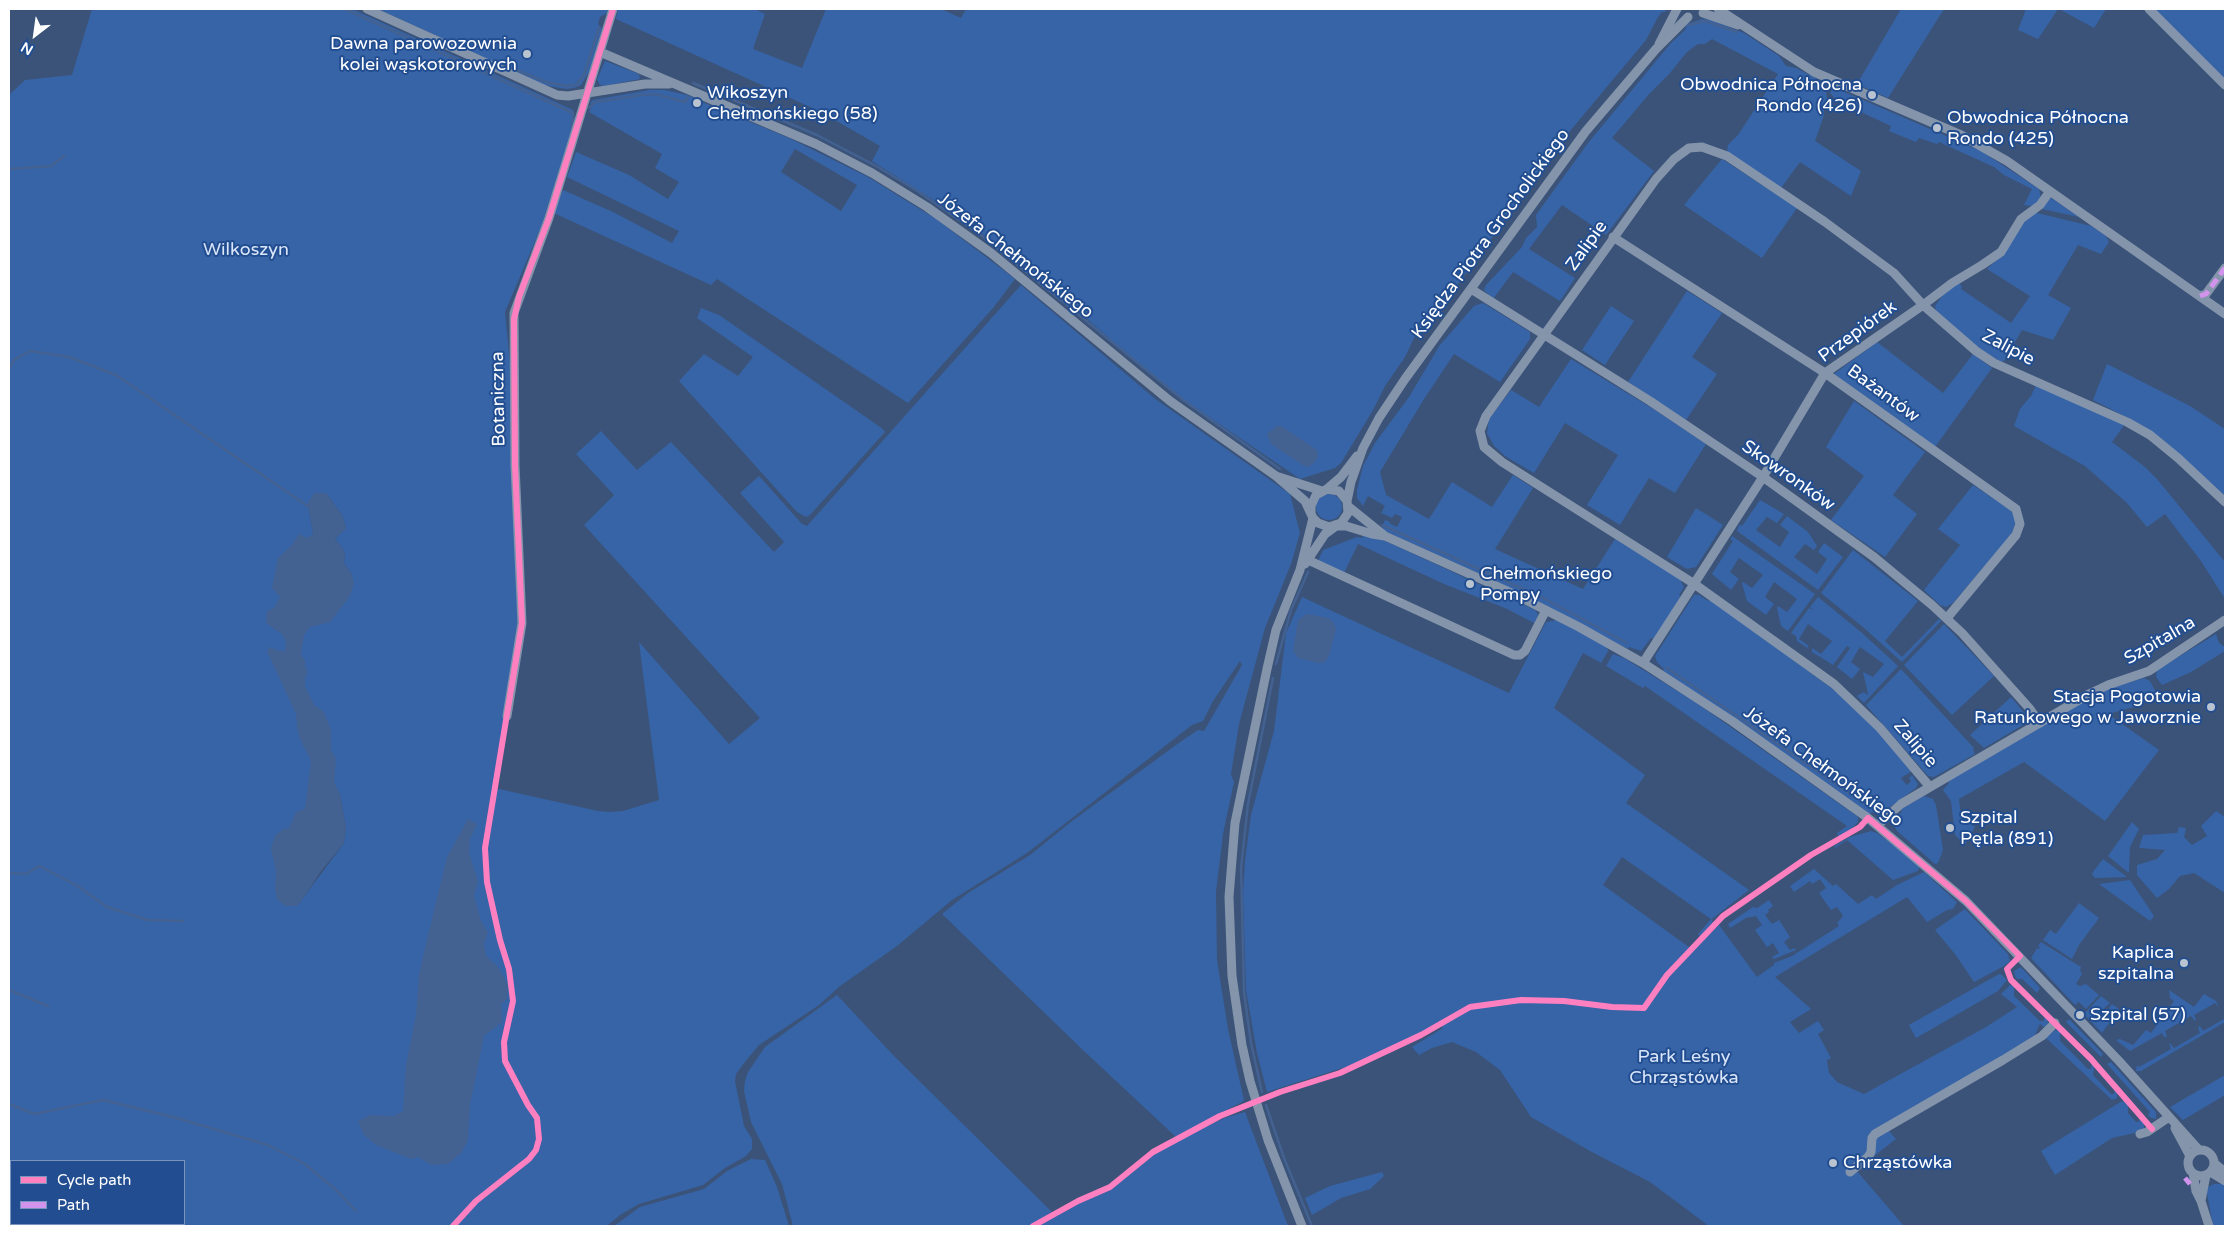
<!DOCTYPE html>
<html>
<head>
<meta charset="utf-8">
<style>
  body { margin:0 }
  #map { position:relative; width:2234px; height:1235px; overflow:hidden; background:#3b5378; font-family:"Varela Round",sans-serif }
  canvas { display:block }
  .frame { position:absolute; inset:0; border:10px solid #fff; pointer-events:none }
  .legend { position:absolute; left:10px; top:1160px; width:175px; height:65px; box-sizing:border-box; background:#224e91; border:1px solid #7a95bd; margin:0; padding:6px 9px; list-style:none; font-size:15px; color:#fff }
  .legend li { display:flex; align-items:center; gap:10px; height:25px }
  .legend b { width:25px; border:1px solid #7a95bd }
  .north { position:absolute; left:10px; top:10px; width:50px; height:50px; -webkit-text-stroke:4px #224e91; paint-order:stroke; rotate:210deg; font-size:14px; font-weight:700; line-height:20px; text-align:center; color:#fff }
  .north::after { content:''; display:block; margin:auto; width:18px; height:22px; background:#fff; clip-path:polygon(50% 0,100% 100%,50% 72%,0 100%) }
</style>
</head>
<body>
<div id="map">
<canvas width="2234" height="1235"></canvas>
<div class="frame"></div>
<ul class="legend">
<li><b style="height:6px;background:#ff80c0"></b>Cycle path</li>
<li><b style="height:6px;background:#d193ec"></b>Path</li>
</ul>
<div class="north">N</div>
</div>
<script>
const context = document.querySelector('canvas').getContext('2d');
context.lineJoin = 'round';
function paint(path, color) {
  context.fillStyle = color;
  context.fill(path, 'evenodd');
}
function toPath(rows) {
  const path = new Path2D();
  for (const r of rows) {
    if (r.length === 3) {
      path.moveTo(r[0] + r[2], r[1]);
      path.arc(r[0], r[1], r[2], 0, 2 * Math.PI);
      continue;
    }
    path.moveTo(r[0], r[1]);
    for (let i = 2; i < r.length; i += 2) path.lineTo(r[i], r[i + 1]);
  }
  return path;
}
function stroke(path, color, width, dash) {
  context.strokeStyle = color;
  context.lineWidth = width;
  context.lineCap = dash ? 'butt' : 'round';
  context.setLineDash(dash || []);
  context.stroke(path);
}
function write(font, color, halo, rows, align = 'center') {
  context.font = font + ' "Varela Round",sans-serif';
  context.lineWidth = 4;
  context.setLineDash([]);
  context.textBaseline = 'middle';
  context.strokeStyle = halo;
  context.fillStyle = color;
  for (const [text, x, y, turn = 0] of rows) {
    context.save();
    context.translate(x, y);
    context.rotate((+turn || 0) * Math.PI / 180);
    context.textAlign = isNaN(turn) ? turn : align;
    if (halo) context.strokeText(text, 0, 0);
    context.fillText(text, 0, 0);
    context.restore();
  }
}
const green = toPath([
  [92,9,352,9,573,110,575,120,542,225,505,312,510,363,519,623,493,792,499,789,598,811,610,812,623,811,659,800,639,642,729,744,760,718,584,525,614,495,576,454,601,431,637,470,671,442,774,552,784,542,740,493,759,476,802,524,807,526,1021,285,1154,398,1290,494,1300,533,1291,564,1265,628,1239,724,1231,774,1234,782,1223,834,1216,892,1217,960,1228,1029,1244,1100,1242,1102,1176,1137,1084,1051,942,914,968,893,1030,855,1072,821,1183,740,1198,730,1204,731,1242,665,1240,661,1213,701,1203,721,1192,725,1027,853,952,900,897,946,840,986,819,1005,759,1045,744,1063,736,1074,735,1081,744,1126,752,1139,752,1149,746,1156,725,1168,703,1185,639,1204,620,1215,607,1226,9,1226,9,95,25,80,72,75],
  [326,493,342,515,346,528,335,539,345,552,344,563,352,575,282,634,267,623,305,596,313,534,308,503],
  [340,794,346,828,344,843,297,906,285,906,276,880,276,872],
  [11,1161,184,1161,184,1224,11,1224],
  [378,9,608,9,607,13,600,17,598,24,602,29,589,72,581,85,574,88,566,89,544,85],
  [618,9,754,9,765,14,753,49,802,68,826,9,941,9,961,18,966,9,1666,9,1665,12,1662,12,1658,17,1646,40,1570,131,1450,295,1415,336,1405,357,1385,386,1373,410,1341,463,1335,468,1300,479,1171,391,1024,265,957,215,872,161,880,146,821,112,616,19],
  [1901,9,1944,9,1888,98,1857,84],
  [2026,9,2058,9,2038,39,2018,30],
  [2059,9,2106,9,2094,28],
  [2152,9,2225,9,2225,82],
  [1702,19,1711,20,1744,33,1779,56,1786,66,1796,68,1825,83,1827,98,1830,102,1824,104,1824,115,1815,141,1861,171,1851,196,1800,162,1781,188,1727,153,1728,145,1738,135,1778,74,1712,39,1705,44,1698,44,1687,52,1670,73,1649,94,1612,138,1654,171,1606,235,1562,205,1529,249,1575,278,1560,301,1513,272,1493,299,1484,290,1486,285,1522,247,1526,238,1537,227,1536,215,1588,143,1671,43,1685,30,1687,24],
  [605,61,639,74,640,79,604,86,600,85,597,79],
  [1833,87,1981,151,2039,189,2041,199,2033,206,2024,205,2032,189,2004,175,1994,167,1939,142,1937,144,1919,138,1916,142,1889,131,1891,126,1837,101,1830,93],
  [650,90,664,90,687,95,695,98,693,104,699,107,702,102,789,138,868,177,936,219,1015,279,993,308,908,403,717,279,711,285,556,214,554,211,563,190,613,212,672,243,679,231,567,177,576,152,629,175,668,199,679,182,655,168,662,154,589,112,592,106,590,103,593,100],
  [795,149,857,185,841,211,781,172],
  [1722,159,1797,208,1762,258,1684,205],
  [2047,198,2051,198,2079,217,2042,209],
  [2033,212,2091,226,2106,236,2109,242,2101,254,2078,245,2048,295,2071,308,2053,340,2022,330,2004,361,2001,362,1979,349,1936,311,1935,306,1947,289,1959,283,1962,287,1961,289,2011,323,2030,296,1987,269,2001,256,2017,229],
  [1687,291,1722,313,1692,357,1717,374,1686,420,1628,382],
  [1483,303,1530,332,1530,339,1500,382,1454,354,1424,399,1380,472,1386,495,1429,519,1452,482,1492,507,1513,475,1533,488,1495,549,1583,589,1615,539,1683,580,1681,582,1684,587,1679,595,1681,597,1654,639,1651,638,1641,651,1629,647,1628,649,1526,595,1527,593,1523,591,1522,593,1385,531,1382,527,1385,520,1390,522,1389,523,1397,527,1402,517,1395,514,1392,518,1381,513,1385,506,1368,496,1363,506,1357,498,1357,490,1363,466,1375,443,1409,397,1440,345,1474,306],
  [1611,306,1634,321,1605,365,1582,350],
  [701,308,719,315,883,429,885,432,810,515,806,517,797,512,679,381,704,354,738,376,753,357,697,318],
  [1877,342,1943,393,1973,354,1992,368,1935,447,1834,374],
  [1571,359,1655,410,1706,444,1675,493,1649,478,1620,525,1587,505,1618,455,1565,423,1534,473,1505,456,1494,446,1487,433,1489,419,1511,390,1539,407],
  [2107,364,2190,406,2225,429,2225,496,2163,440,2128,418,2093,400],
  [2037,383,2125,424,2112,442,2145,467,2157,479,2225,562,2225,599,2201,561,2165,514,2147,527,2127,503,2085,466,2014,426,2020,409,2031,396],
  [1854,401,1925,452,1893,495,1917,514,1885,557,1831,520,1864,476,1826,447],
  [1973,485,2009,509,2015,516,2015,525,2011,535,1953,603,1946,607,1940,605,1924,590,1960,545,1938,529],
  [1329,507,13],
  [1760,500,1784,514,1777,523,1767,517,1756,530,1780,547,1789,532,1780,525,1787,516,1808,532,1817,546,1814,550,1805,544,1794,557,1817,574,1827,559,1818,552,1824,543,1843,557,1818,590,1737,531,1739,525,1742,526],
  [1696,508,1723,525,1696,567,1687,569,1667,557],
  [1366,532,1535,610,1538,614,1537,618,1534,623,1505,608,1444,584,1358,544,1344,573,1318,561,1323,550,1357,537,1362,538],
  [1732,536,1815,594,1788,631,1781,626,1777,608,1778,606,1787,612,1797,599,1774,582,1765,597,1774,604,1766,615,1747,601,1742,583,1743,582,1752,588,1763,575,1739,558,1730,572,1739,579,1731,590,1712,574,1733,541,1730,539],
  [1853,550,1918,601,1885,641,1902,657,1939,619,1941,621,1902,662,1864,628,1821,593],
  [1694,595,1699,595,1708,601,1710,599,1838,693,1878,731,1912,771,1901,778,1907,785,1911,781,1909,778,1912,775,1918,784,1916,788,1879,815,1872,812,1870,814,1663,671,1664,669,1657,662,1655,656],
  [1302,597,1509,693,1546,622,1557,620,1607,646,1608,651,1601,663,1583,653,1554,708,1645,775,1626,803,1749,890,1712,919,1713,923,1700,936,1698,934,1711,919,1622,857,1603,885,1693,950,1719,925,1757,977,1774,965,1774,963,1792,956,1839,926,1837,923,1843,916,1837,907,1831,910,1819,893,1826,888,1820,879,1812,884,1810,881,1794,892,1790,886,1814,869,1833,886,1836,884,1858,904,1872,895,1876,899,1897,885,1924,872,1957,902,1953,909,1947,910,1927,922,1907,897,1775,977,1811,1009,1790,1022,1799,1033,1818,1021,1824,1030,1818,1034,1831,1058,1827,1060,1829,1073,1837,1082,1864,1094,1986,1027,2017,1007,2001,994,2010,985,2014,986,2014,996,2040,1021,2044,1021,2044,1016,2047,1019,2048,1023,2045,1028,2040,1024,2033,1039,1884,1125,1896,1139,1856,1170,1904,1226,1709,1226,1650,1182,1590,1151,1531,1117,1500,1070,1476,1052,1452,1042,1432,1048,1419,1055,1412,1047,1443,1028,1438,1024,1355,1064,1267,1092,1257,1053,1246,990,1243,893,1245,860,1251,815,1274,731,1286,633],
  [1818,597,1861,632,1898,666,1864,703,1857,696,1864,692,1867,695,1868,694,1863,672,1873,677,1884,664,1860,647,1851,662,1860,669,1852,679,1837,667,1850,648,1847,646,1833,665,1812,652,1812,648,1821,654,1832,641,1808,624,1799,639,1809,646,1807,648,1797,641,1796,636,1791,633,1809,608,1814,610,1810,607],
  [1944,624,1994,676,1952,715,1904,665],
  [2216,634,2219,643,2225,647,2225,651,2191,672,2162,685,2156,677,2157,670],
  [1613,654,1624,658,1695,702,1854,814,1858,817,1858,822,1849,831,1839,837,1837,833,1847,826,1645,686,1643,688,1606,666],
  [1901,669,1974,748,1973,750,1975,754,1934,777,1928,776,1866,705],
  [2144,678,2150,681,2157,694,2141,705,2108,714,2159,750,2105,821,2024,762,1959,799,1961,818,1975,827,1965,845,1955,835,1951,801,1943,790,1949,783,1948,781,2090,697,2108,689],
  [2011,697,2027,716,2028,722,1984,748,1970,735],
  [1924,796,1933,799,1936,805,1943,850,1938,863,1935,864,1897,831,1893,823,1894,817,1902,812,1901,809],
  [2216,811,2225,817,2225,893,2194,873,2180,876,2169,889,2157,898,2137,875,2137,865,2157,859,2165,850,2139,848,2143,835,2177,833,2179,827,2186,828,2184,837,2192,845,2207,836,2201,826],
  [2132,822,2139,829,2130,847,2129,873,2108,856],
  [1871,831,1877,833,1920,865,1918,871,1893,880,1847,840,1835,848,1835,846,1850,837],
  [2103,859,2127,877,2095,878,2092,874,2093,872],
  [2130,880,2154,916,2150,921,2099,884],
  [1769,900,1773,906,1768,910,1769,912,1765,915,1772,924,1779,920,1790,937,1784,942,1790,950,1795,948,1796,950,1774,959,1772,957,1779,953,1773,943,1767,947,1755,930,1762,925,1756,916,1746,918,1730,928,1728,924,1753,907,1757,908],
  [2079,903,2099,918,2079,945,2072,959,2043,940,2050,930,2056,934],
  [1965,909,2008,954,2010,961,2004,966,1974,982,1955,954,1935,930],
  [2041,942,2081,967,2080,970,2082,974,2076,984,2080,986,2086,984,2099,995,2086,1009,2079,1002,2075,1005,2031,958,2037,948,2039,949,2040,947,2038,946],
  [2021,967,2040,988,2037,993,2022,979,2017,979,2015,976,2014,971],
  [1999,974,2002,975,2007,980,1998,991,1916,1038,1909,1025],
  [2169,990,2194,1007,2204,994,2216,1001,2219,1007,2215,1003,2194,1015,2196,1019,2195,1021,2191,1016,2165,1031,2167,1037,2164,1037,2162,1033,2130,1051,2116,1040,2120,1039,2133,1045,2146,1030,2151,1033,2174,1001,2170,998],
  [837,995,894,1056,1052,1212,1029,1226,793,1226,782,1184,751,1122,744,1091,745,1081,748,1072,765,1047],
  [2101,996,2110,1003,2101,1011,2104,1014,2110,1010,2109,1008,2112,1004,2119,1009,2102,1033,2084,1014],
  [2223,1013,2225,1022,2141,1071,2136,1071,2137,1065,2139,1067,2171,1049,2169,1044,2170,1043,2174,1048,2200,1033,2198,1027,2200,1026,2203,1031,2224,1019],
  [2069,1019,2103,1054,2101,1057,2066,1022],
  [2055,1030,2060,1031,2060,1041,2088,1069,2091,1069,2092,1063,2094,1066,2093,1075,2111,1094,2114,1094,2115,1089,2117,1094,2117,1098,2112,1100,2046,1038],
  [2111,1062,2156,1112,2156,1119,2151,1118,2148,1115,2150,1112,2107,1064],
  [2225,1075,2225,1095,2183,1120,2170,1107],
  [2122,1101,2128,1104,2128,1113,2136,1122,2139,1122,2140,1117,2144,1121,2144,1129,2139,1132,2112,1138,2055,1175,2041,1151],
  [1245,1112,1288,1226,1037,1226,1079,1202,1111,1189,1154,1154,1195,1131,1227,1117],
  [751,1159,765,1160,777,1187,789,1226,614,1226,640,1207,704,1189,727,1171],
  [1382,1172,1384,1176,1370,1189,1341,1198,1312,1215,1305,1198,1330,1186],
  [2222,1181,2225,1183,2225,1226,2213,1226,2206,1188,2214,1184,2220,1184]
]);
const water = toPath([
  [1277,426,1281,426,1317,450,1318,457,1312,465,1307,467,1301,464,1271,444,1267,434],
  [314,493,326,493,342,515,346,528,335,539,345,552,344,563,352,575,354,583,350,596,330,622,310,627,304,635,301,655,305,660,305,667,308,672,305,677,305,686,314,705,324,712,331,730,331,750,336,759,334,782,340,794,346,828,344,843,321,871,304,897,297,906,285,906,277,899,275,889,276,872,271,848,275,836,283,829,289,828,296,812,305,809,311,761,300,739,297,727,296,714,267,651,270,647,279,651,285,651,286,642,282,634,266,623,267,611,274,608,280,597,272,588,278,558,291,546,299,534,307,538,313,534,308,503],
  [1307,614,1329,618,1334,623,1336,629,1329,656,1325,662,1319,663,1298,658,1293,651,1298,620],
  [468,819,477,824,470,839,469,853,478,881,474,896,481,921,488,932,484,944,486,956,499,968,508,986,507,999,501,1004,502,1022,484,1036,470,1105,468,1140,461,1153,448,1164,431,1165,418,1157,411,1159,376,1145,364,1135,358,1121,370,1115,394,1116,403,1111,406,1065,416,1015,419,975,424,952,447,857]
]);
const stream = toPath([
  [345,9,573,113,572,128],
  [1688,25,1705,21,1737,32],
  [504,65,546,82,567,86,576,85,584,75,599,28],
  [693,83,817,135,878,167,916,190,981,235,1182,399,1280,469],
  [589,108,595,102,641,95,655,94,685,102,688,97],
  [9,169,51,166,64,156],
  [9,369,14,360,30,351,69,357,116,375,309,507],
  [1382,525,1545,599,1627,643],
  [1276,664,1291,610,1308,572],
  [1667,668,1871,808],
  [9,873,26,874,39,866,76,885,107,907,147,920,183,921],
  [9,990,48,1006],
  [1262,1092,1251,1043,1244,992,1241,868,1248,804,1273,678],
  [9,1104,34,1114,103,1100,173,1117,268,1145,305,1164,336,1190,356,1211],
  [1266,1105,1284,1158,1312,1226]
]);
const minor = toPath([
  [367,9,557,95,568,96,645,84,669,84],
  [1718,9,1814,72,1961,135,2007,161,2225,314],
  [2149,9,2225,85],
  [1703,13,1738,25],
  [1659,44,1677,9],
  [600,52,816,144,872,173,927,207,991,253,1170,401,1276,476,1305,501,1313,518,1318,523,1329,527,1341,523,1348,513,1347,501,1339,491,1327,489,1316,495,1311,506,1311,512],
  [1613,237,1825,373,2016,509,2020,524,2016,535,1947,618],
  [1471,289,1650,401,1763,477,1874,557,1932,605,1962,633,2030,709,2040,723],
  [2200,296,2206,294,2225,268],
  [1279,477,1322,491],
  [1327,489,1341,477,1357,456],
  [1347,501,1351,482,1363,448,1379,418,1405,379,1586,131,1656,49,1688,17],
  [1349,507,1385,536,1514,594,1579,627,1643,663,1732,721,1868,818,1966,901,2119,1061,2199,1150],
  [1308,560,1514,655,1520,655,1525,651,1546,610],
  [1305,564,1325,534,1336,526,1346,526,1372,534,1385,536],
  [1643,663,1763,477,1825,373,1923,305,1952,283,1982,265,2001,252,2021,219,2040,205,2050,191],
  [507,716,522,623,515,465,514,313,549,218,613,9],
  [1930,787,1880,728,1834,684,1693,583,1502,462,1484,447,1480,431,1486,416,1656,179,1674,159,1689,148,1702,147,1727,156,1825,222,1894,273,1923,305,1976,351,1994,363,2127,422,2150,435,2178,458,2225,502],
  [1878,825,1901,804,2089,694,2108,685,2149,671,2225,620],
  [2175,1128,2190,1156],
  [2140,1134,2147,1132,2169,1117],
  [2201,1163,13],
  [2214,1163,2225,1172],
  [1850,1172,1868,1157,1871,1152,1872,1138,1875,1134,2003,1060,2042,1036,2055,1023],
  [2210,1172,2225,1181],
  [2193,1173,2196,1191,2201,1201,2209,1226],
  [2201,1201,2206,1175],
  [1302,1226,1268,1140,1250,1081,1242,1045,1232,976,1229,897,1235,823,1267,669,1276,630,1300,570,1313,518]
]);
const quiet = toPath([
  [2200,296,2206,294,2225,268],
  [2185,1178,2190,1184]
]);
const cycleway = toPath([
  [453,1226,476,1201,529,1159,536,1150,539,1139,537,1118,528,1105,505,1061,504,1042,513,1001,509,969,500,940,487,882,485,848,522,623,515,465,514,319,519,297,549,218,613,9],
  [1033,1226,1078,1201,1110,1187,1153,1152,1220,1116,1280,1092,1340,1073,1421,1035,1470,1007,1521,1000,1564,1001,1612,1007,1644,1008,1667,975,1723,916,1811,855,1860,827,1868,818,1966,901,2020,956,2007,969,2011,980,2091,1059,2152,1129]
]);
const markers = [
  [527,54,5,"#bac3d0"],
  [1872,95,5,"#bac3d0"],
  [697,103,5,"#bac3d0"],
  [1937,128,5,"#bac3d0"],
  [1470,584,5,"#bac3d0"],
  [2211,707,5,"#bac3d0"],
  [1950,828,5,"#bac3d0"],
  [2184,963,5,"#bac3d0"],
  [2080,1015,5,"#bac3d0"],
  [1833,1163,5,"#bac3d0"]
];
const poiNames = [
  ["Dawna parowozownia",517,44,"right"],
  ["kolei wąskotorowych",517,65,"right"],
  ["Obwodnica Północna",1862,85,"right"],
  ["Rondo (426)",1862,106,"right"],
  ["Wikoszyn",707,93],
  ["Chełmońskiego (58)",707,114],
  ["Obwodnica Północna",1947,118],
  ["Rondo (425)",1947,139],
  ["Chełmońskiego",1480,574],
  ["Pompy",1480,595],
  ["Stacja Pogotowia",2201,697,"right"],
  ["Ratunkowego w Jaworznie",2201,718,"right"],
  ["Szpital",1960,818],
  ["Pętla (891)",1960,839],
  ["Kaplica",2174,953,"right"],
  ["szpitalna",2174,974,"right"],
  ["Szpital (57)",2090,1015],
  ["Chrząstówka",1843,1163]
];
const streetNames = [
  ["Księdza Piotra Grocholickiego",1491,234,-54],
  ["Zalipie",1587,246,-54],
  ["Józefa Chełmońskiego",1015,256,38],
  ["Przepiórek",1858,332,-36],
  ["Zalipie",2008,348,28],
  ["Bażantów",1883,394,36],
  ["Botaniczna",499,399,-91],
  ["Skowronków",1788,476,35],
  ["Szpitalna",2160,641,-30],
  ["Zalipie",1915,744,49],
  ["Józefa Chełmońskiego",1823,767,36]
];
const parkNames = [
  ["Wilkoszyn",246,250],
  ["Park Leśny",1684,1057],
  ["Chrząstówka",1684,1078]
];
paint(green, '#3764a7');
paint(water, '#436191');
stroke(stream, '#436191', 2.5);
stroke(minor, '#8494ab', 9);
stroke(quiet, '#d193ec', 5, [10, 5]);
stroke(cycleway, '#ff80c0', 6);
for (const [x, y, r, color] of markers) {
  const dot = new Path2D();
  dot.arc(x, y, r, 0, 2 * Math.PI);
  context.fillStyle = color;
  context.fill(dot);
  stroke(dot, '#224e91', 2);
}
write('18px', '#fff', '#224e91', poiNames, 'left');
write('18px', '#fff', '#224e91', streetNames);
write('18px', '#dae6f9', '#224e91', parkNames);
</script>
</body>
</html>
